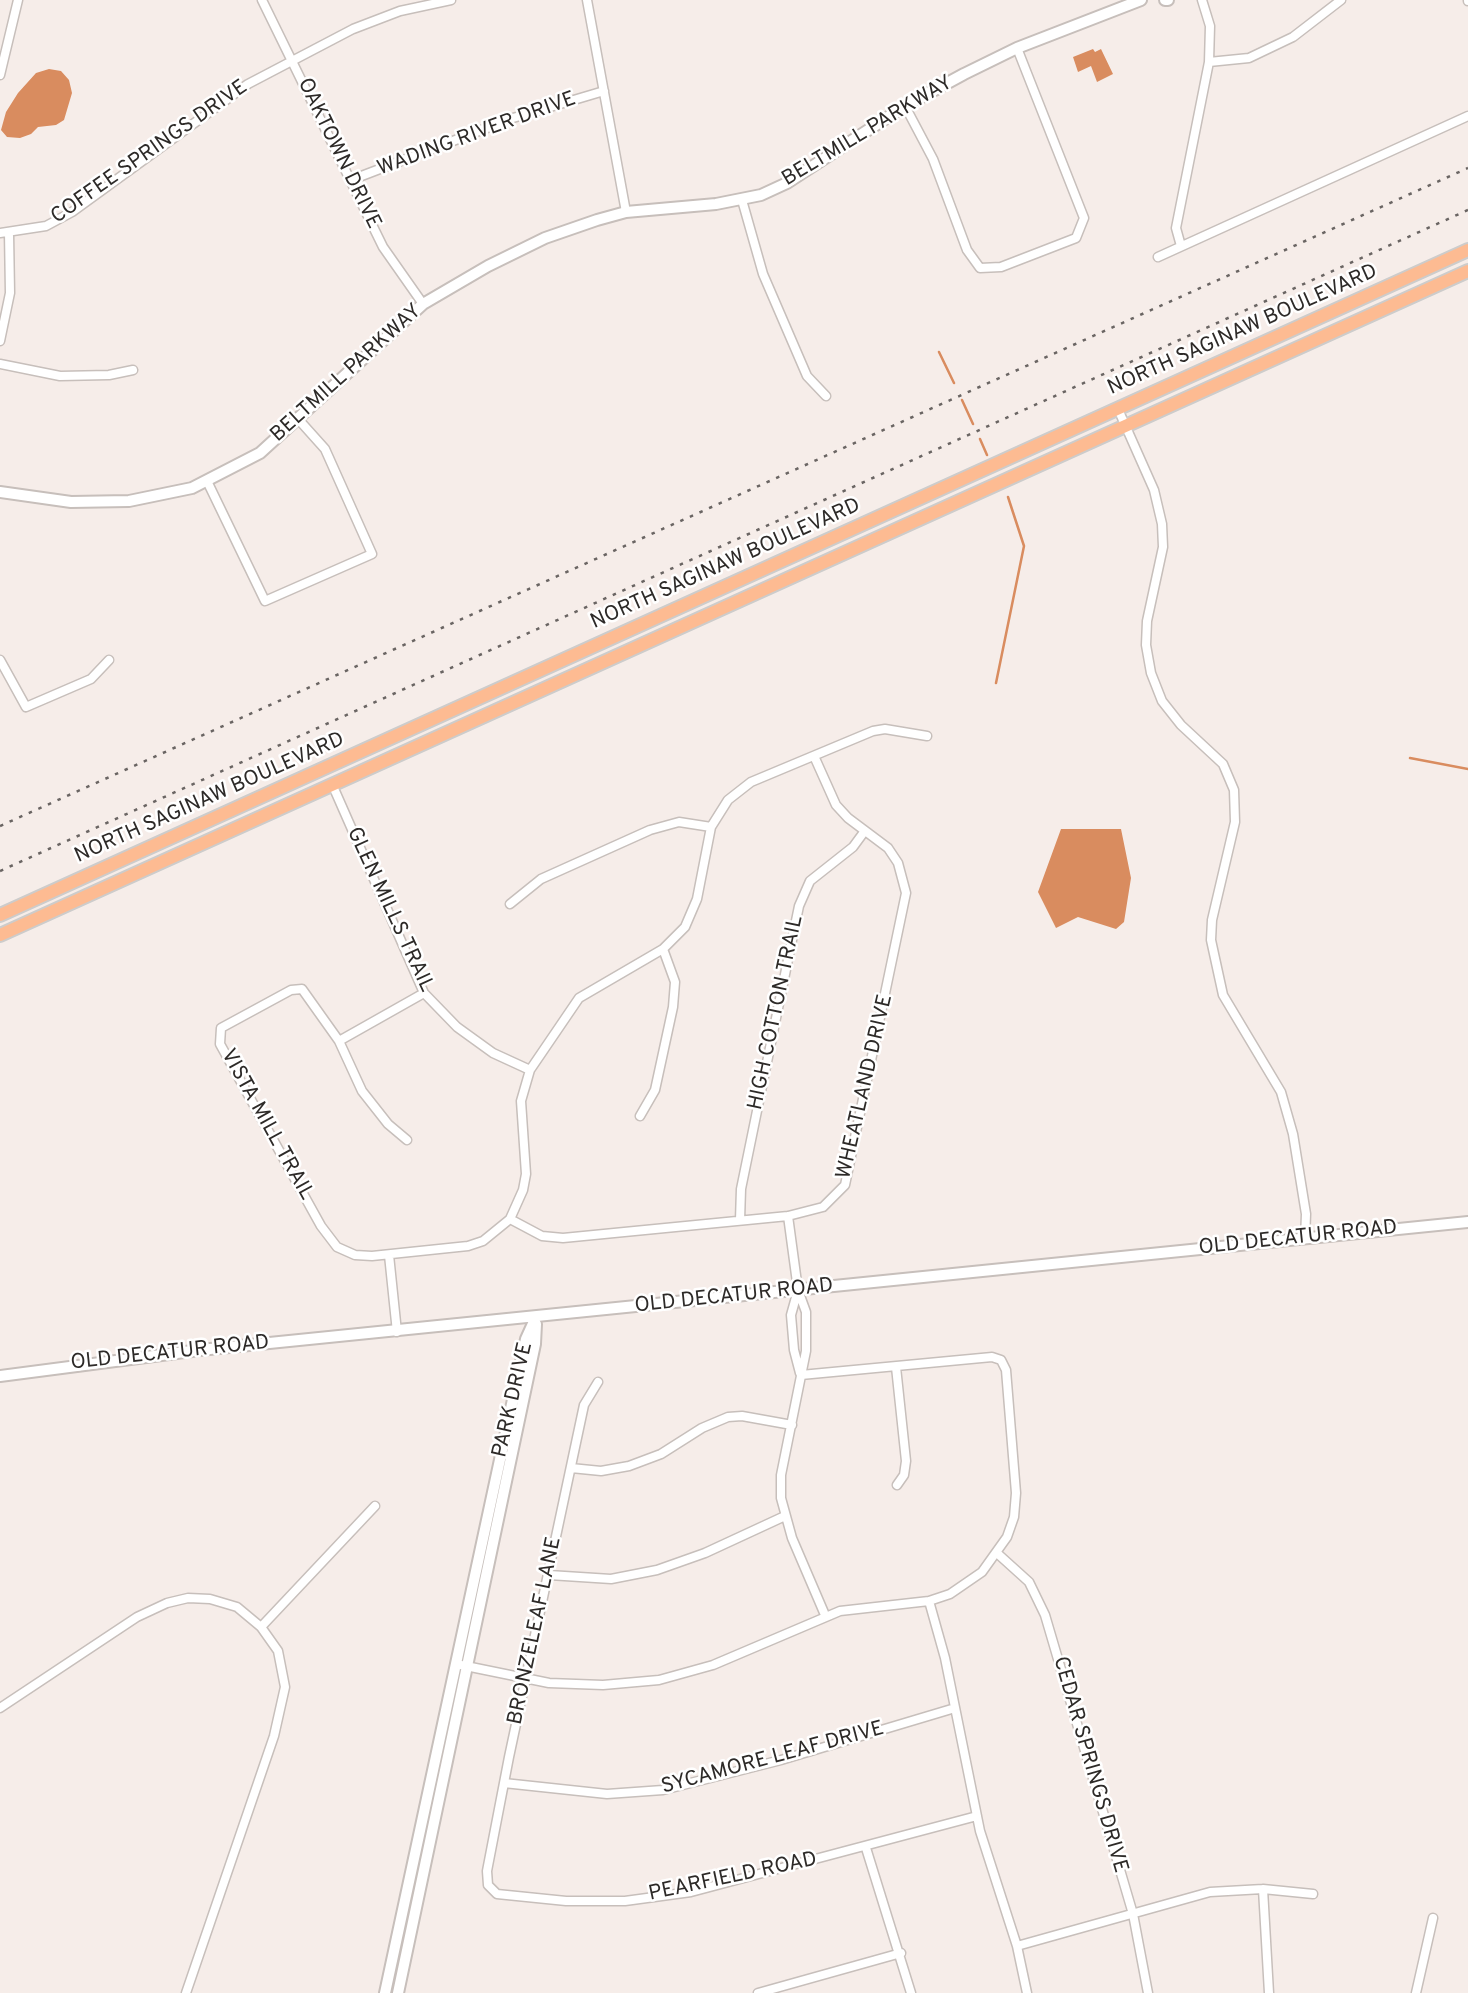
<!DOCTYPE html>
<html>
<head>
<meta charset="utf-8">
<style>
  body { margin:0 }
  canvas { display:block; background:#f6ede9 }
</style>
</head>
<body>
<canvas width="1468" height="1993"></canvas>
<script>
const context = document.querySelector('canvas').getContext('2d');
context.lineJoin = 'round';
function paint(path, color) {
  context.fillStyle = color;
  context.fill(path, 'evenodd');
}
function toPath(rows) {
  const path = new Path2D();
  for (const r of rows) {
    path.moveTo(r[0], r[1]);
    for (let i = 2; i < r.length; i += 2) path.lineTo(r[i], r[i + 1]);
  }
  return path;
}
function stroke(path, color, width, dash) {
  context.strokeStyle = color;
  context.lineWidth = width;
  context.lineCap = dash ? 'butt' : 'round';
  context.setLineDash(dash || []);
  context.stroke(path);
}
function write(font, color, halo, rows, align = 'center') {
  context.font = font + ' Overpass,sans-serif';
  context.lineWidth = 5;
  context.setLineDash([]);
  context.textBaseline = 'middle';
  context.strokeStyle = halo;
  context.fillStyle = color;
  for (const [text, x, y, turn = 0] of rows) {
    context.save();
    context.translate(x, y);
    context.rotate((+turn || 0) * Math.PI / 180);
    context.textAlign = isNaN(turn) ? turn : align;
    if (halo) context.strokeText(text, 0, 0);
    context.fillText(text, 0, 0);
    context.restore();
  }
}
const water = toPath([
  [1093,49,1095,52,1101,49,1113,74,1097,82,1091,66,1078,72,1073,57],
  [49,69,61,71,69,80,72,93,64,120,56,125,38,127,31,134,20,138,7,137,1,130,6,112,18,93,36,73],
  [1061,829,1121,829,1131,878,1124,922,1116,929,1078,917,1056,928,1038,892]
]);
const stream = toPath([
  [939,352,954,383],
  [962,400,973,424],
  [980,439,987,455],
  [996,683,1024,546,1008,497],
  [1410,758,1468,769]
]);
const minor = toPath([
  [262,0,383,247,423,304],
  [587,0,626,212],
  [1468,0,1468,1],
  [1209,62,1249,58,1293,37,1341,0],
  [0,75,18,0],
  [905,106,933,159,967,250,980,268,1001,267,1076,238,1084,218,1017,48],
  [351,180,513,118,604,91],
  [742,200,763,274,807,376,826,396],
  [0,233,46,226,72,212,248,84,353,29,400,11,451,0],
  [1181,246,1176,228,1209,62,1210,26,1202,0],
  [1158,257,1468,116],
  [0,341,10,293,9,233],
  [0,364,60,376,109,375,133,370],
  [1118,409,1154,490,1162,524,1163,547,1147,621,1146,645,1151,673,1162,701,1181,725,1223,764,1234,790,1235,822,1212,920,1211,940,1223,995,1281,1092,1293,1134,1306,1214,1305,1239],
  [207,481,265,601,372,554,325,449,299,420],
  [0,660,26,707,91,679,109,660],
  [332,784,424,993,457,1027,493,1053,530,1070],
  [510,904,541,879,650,830,679,822,711,827],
  [339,1041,424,993],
  [640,1116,655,1090,673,1007,675,982,663,949],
  [407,1140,388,1124,362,1091,339,1041,302,989,291,990,221,1028,220,1044,321,1226,337,1247,355,1255,372,1256,468,1246,483,1241,510,1219,523,1190,526,1174,521,1101,530,1070,579,998,663,949,685,927,697,899,711,827,728,800,751,782,873,731,885,729,927,736],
  [788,1216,798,1290,806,1312,806,1351,781,1475,781,1498,792,1538,825,1615],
  [510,1219,542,1236,563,1238,788,1216,823,1207,845,1185,906,893,898,863,888,848,848,818,836,805,814,756],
  [740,1220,741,1189,799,906,810,881,853,847,864,832],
  [389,1255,397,1332],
  [798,1290,791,1315,794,1350,800,1373],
  [896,1367,906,1461,904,1475,897,1485],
  [598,1382,584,1405,509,1757,487,1871,488,1885,497,1894,566,1901,625,1901,691,1892,977,1816],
  [571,1468,601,1471,629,1466,661,1454,702,1428,728,1417,742,1416,792,1425],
  [998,1554,1029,1582,1045,1615,1133,1914,1148,1993],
  [549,1575,611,1579,657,1570,705,1553,785,1516],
  [929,1601,945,1658,980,1831,1017,1946,1027,1993],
  [261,1627,375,1506],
  [456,1664,549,1683,603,1685,659,1680,713,1665,840,1611,929,1601,950,1594,982,1572,1007,1537,1014,1517,1016,1493,1006,1370,1001,1360,992,1357,801,1375],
  [0,1708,137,1617,167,1603,188,1598,210,1599,237,1607,261,1627,278,1651,285,1687,274,1736,186,1993],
  [504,1783,607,1794,663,1790,781,1760,955,1708],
  [866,1848,911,1993],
  [1263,1889,1269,1993],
  [1017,1946,1210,1892,1263,1889,1313,1894],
  [758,1993,901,1953],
  [1416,1993,1433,1918]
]);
const tertiary = toPath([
  [1165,0,1168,0],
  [0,492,71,502,129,501,192,488,260,453,423,304,488,266,545,238,597,220,626,212,716,204,761,195,787,183,905,106,964,74,1017,48,1141,0],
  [0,1376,200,1350,1468,1222],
  [385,1993,526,1339,536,1317],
  [398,1993,535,1344,536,1324]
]);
const primary = toPath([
  [0,915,1468,250],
  [0,935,1468,271]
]);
const rail = toPath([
  [0,826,1468,168],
  [0,871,1468,210]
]);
const streetNames = [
  ["BELTMILL PARKWAY",868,132,-31],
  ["WADING RIVER DRIVE",477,135,-20],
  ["COFFEE SPRINGS DRIVE",150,153,-35],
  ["OAKTOWN DRIVE",338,154,64],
  ["NORTH SAGINAW BOULEVARD",1243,331,-24],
  ["BELTMILL PARKWAY",347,374,-42],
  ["NORTH SAGINAW BOULEVARD",726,565,-24],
  ["NORTH SAGINAW BOULEVARD",210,799,-24],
  ["GLEN MILLS TRAIL",389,910,65],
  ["HIGH COTTON TRAIL",777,1013,-78],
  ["WHEATLAND DRIVE",866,1087,-77],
  ["VISTA MILL TRAIL",266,1125,61],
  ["OLD DECATUR ROAD",1298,1239,-6],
  ["OLD DECATUR ROAD",734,1297,-6],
  ["OLD DECATUR ROAD",170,1354,-6],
  ["PARK DRIVE",514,1400,-77],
  ["BRONZELEAF LANE",536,1631,-78],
  ["SYCAMORE LEAF DRIVE",773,1759,-15],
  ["CEDAR SPRINGS DRIVE",1089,1765,74],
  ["PEARFIELD ROAD",733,1878,-12]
];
paint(water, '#d98c5f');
stroke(stream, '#d98c5f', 2.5);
stroke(minor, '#c7bfbb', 11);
stroke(tertiary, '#c7bfbb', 14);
stroke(primary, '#cdcccb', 16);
stroke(minor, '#fff', 8);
stroke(tertiary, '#fff', 10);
stroke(primary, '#fdbb92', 12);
stroke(rail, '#6a6563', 2.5, [3.5, 7]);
write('21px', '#2d2a28', '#fff', streetNames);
</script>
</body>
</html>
